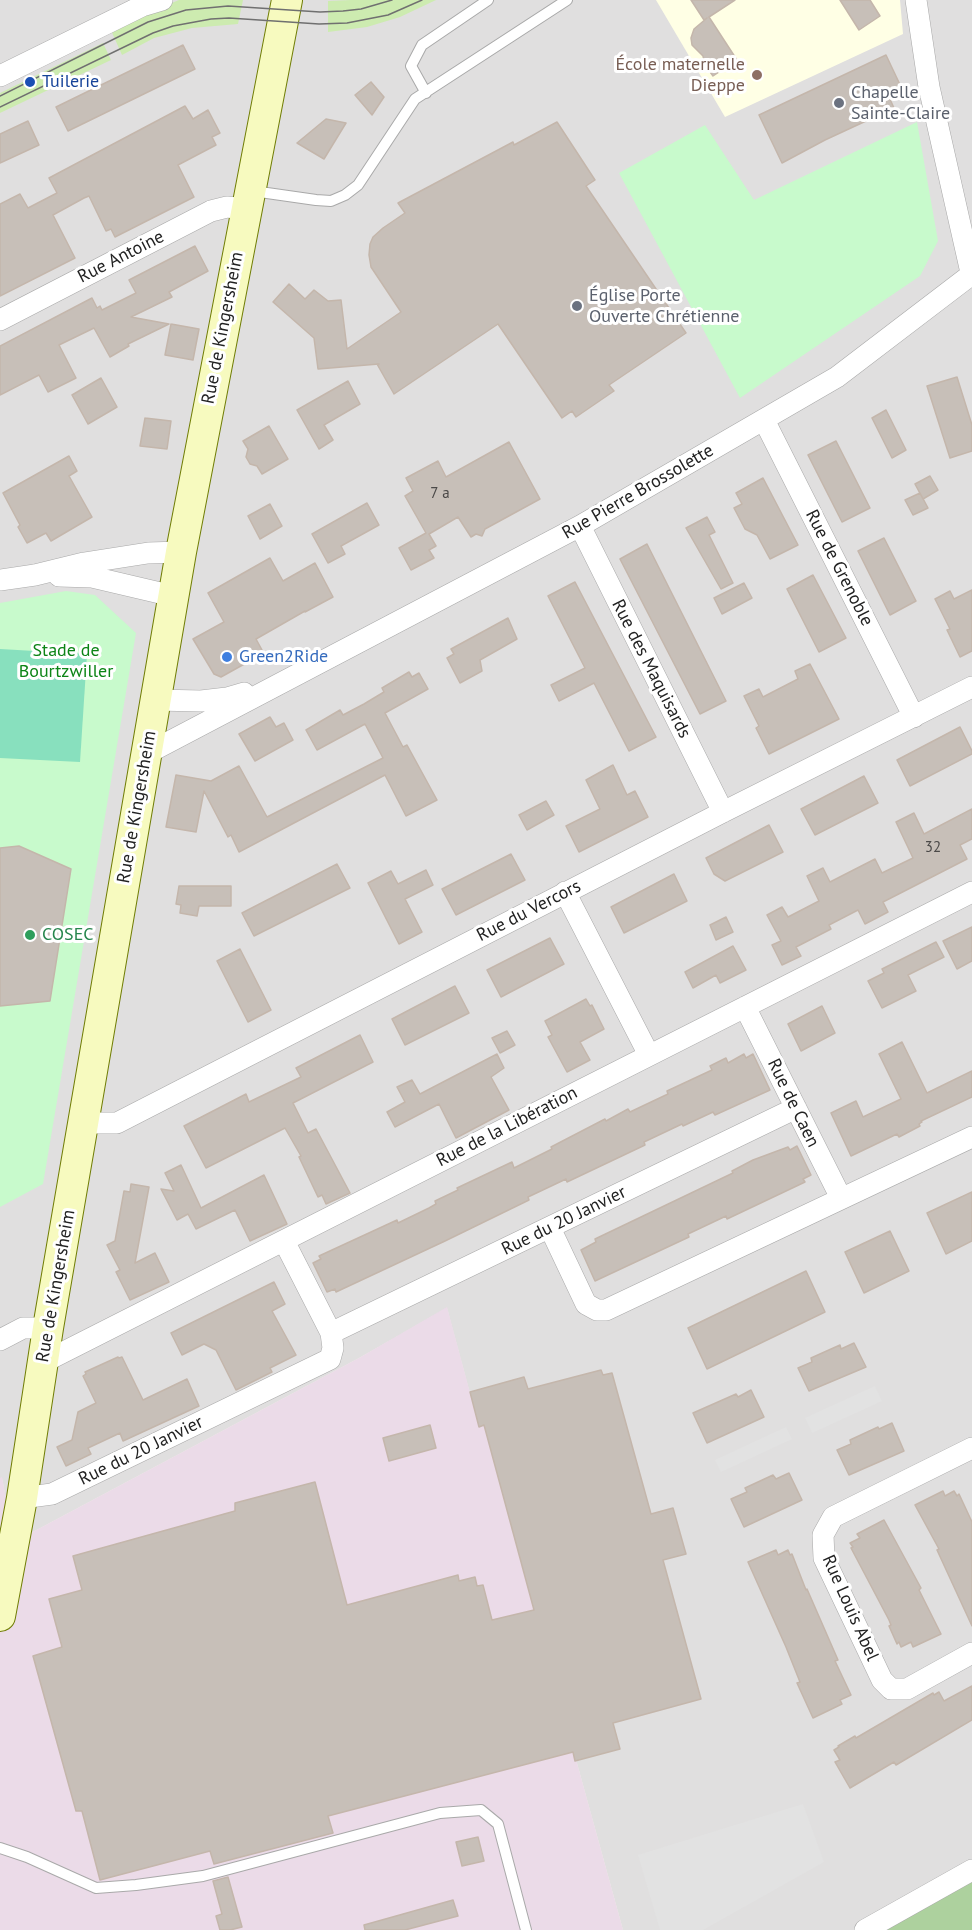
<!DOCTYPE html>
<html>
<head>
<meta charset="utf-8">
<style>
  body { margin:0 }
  canvas { display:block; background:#f2efe9 }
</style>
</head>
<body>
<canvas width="972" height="1930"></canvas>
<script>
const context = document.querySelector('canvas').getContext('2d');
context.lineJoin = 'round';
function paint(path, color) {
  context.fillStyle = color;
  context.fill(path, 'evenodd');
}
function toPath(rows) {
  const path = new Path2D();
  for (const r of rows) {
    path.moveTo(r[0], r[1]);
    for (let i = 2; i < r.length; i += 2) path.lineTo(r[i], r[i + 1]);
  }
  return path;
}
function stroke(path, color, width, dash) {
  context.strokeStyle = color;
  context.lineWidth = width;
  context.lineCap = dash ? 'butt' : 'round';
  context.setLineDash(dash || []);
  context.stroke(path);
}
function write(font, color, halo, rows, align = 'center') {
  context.font = font + ' "PT Sans",sans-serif';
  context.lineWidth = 6;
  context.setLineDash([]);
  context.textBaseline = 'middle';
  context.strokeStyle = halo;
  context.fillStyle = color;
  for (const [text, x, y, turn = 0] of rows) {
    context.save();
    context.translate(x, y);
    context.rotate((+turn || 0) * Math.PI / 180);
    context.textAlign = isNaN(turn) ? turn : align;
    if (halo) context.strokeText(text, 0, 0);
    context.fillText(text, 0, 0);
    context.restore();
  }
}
const residential = toPath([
  [0,0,972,0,972,1876,880,1930,623,1930,484,1426,479,1427,447,1308,359,1358,14,1542,2,1478,0,1478]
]);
const industrial = toPath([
  [447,1307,479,1426,484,1425,623,1930,0,1930,0,1478,2,1477,14,1542,359,1358]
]);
const education = toPath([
  [656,0,900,0,903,34,725,117]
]);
const grass = toPath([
  [179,0,243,0,238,24,192,28,154,38,122,55,110,28],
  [351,0,436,0,400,17,367,27,328,32,328,1],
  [103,43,111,60,0,113,0,93]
]);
const forest = toPath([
  [972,1876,972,1930,880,1930]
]);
const park = toPath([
  [917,122,938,241,920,276,740,398,619,173,705,125,754,200],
  [66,591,95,595,136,633,43,1184,0,1207,0,603]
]);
const pitch = toPath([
  [0,649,87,654,80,762,0,758]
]);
const parking = toPath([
  [875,1386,882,1401,812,1433,805,1418],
  [786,1427,792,1439,721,1472,715,1460],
  [803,1804,824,1862,703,1930,660,1930,638,1855]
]);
const building = toPath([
  [691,0,735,0,709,17,737,60,713,76,705,65,703,56,692,45,691,38,694,29,707,18,704,20,691,0],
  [840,0,870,0,880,16,859,30,840,0],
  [183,45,195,69,68,131,56,107,183,45],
  [886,55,903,91,889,97,894,108,825,140,782,163,759,115,886,55],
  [371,82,384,97,372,115,355,95,371,82],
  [185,106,193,119,208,110,220,133,212,137,216,145,178,165,194,197,115,237,111,229,106,231,89,196,84,198,53,215,75,258,0,296,0,204,20,194,28,208,57,193,49,178,185,106],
  [326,119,346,123,324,159,297,143,326,119],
  [28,121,39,145,0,163,0,134,28,121],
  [557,122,595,180,586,186,686,333,609,385,614,391,576,417,572,411,562,418,498,324,394,394,377,364,379,364,318,369,314,338,273,302,289,284,305,299,314,290,328,301,341,300,347,349,401,312,371,267,369,255,370,244,373,237,383,228,405,213,398,203,513,142,514,145,557,122],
  [195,246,208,271,169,292,172,297,131,317,169,324,128,344,129,346,110,357,94,328,59,345,76,378,48,392,39,375,0,395,0,346,92,298,97,308,100,306,102,310,136,293,129,280,195,246],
  [171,324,199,329,193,360,165,355,171,324],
  [957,377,972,425,972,451,950,458,927,386,957,377],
  [101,378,117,407,88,424,72,395,101,378],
  [348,381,360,404,324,425,333,440,319,449,297,410,348,381],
  [886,410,906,450,892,458,872,418,886,410],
  [145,418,171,421,167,449,140,446,145,418],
  [269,426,288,459,262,474,257,466,250,464,246,457,248,449,243,441,269,426],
  [836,441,870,508,842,522,808,455,836,441],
  [509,442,540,499,485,529,482,536,476,534,471,537,458,517,429,534,436,546,429,550,434,558,411,570,399,548,426,533,405,496,413,491,406,478,438,461,446,477,509,442],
  [69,456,77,471,69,476,92,517,51,541,46,533,27,543,18,527,20,525,3,493,69,456],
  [930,476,938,490,923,499,915,484,930,476],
  [763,478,798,545,770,559,757,535,745,529,734,508,742,504,736,493,763,478],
  [920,493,928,508,913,515,905,500,920,493],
  [367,503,379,525,341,546,345,554,328,563,312,534,367,503],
  [270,504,282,526,260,539,248,516,270,504],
  [707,517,715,532,709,535,733,583,721,589,686,528,707,517],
  [884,538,916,601,890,615,858,551,884,538],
  [647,544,726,701,700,714,620,559,647,544],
  [270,558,283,581,315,563,333,597,305,612,305,611,256,639,262,650,255,653,257,657,221,677,214,674,193,639,224,622,208,593,270,558],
  [813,575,846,638,819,652,787,589,813,575],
  [575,582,656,737,629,751,594,683,559,701,551,685,585,668,548,596,575,582],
  [744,583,752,598,722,614,714,598,744,583],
  [972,590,972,651,960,657,947,630,950,629,935,599,950,591,954,599,972,590],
  [508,618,517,639,480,660,482,671,460,683,447,658,454,654,451,649,508,618],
  [810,664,839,719,769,754,756,728,759,726,744,696,759,689,763,697,798,679,795,671,810,664],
  [409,672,412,677,419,673,428,689,385,713,403,747,407,745,437,800,406,816,385,775,239,852,231,835,228,837,204,791,196,832,166,827,176,775,211,781,239,766,267,817,383,758,365,724,317,750,306,730,340,710,343,715,364,704,384,692,382,688,409,672],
  [270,717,276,727,284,723,293,740,255,761,239,734,270,717],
  [960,727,972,751,972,754,910,786,897,760,960,727],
  [613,765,627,795,635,791,648,817,579,852,566,826,600,809,586,780,613,765],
  [864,776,878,803,815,835,801,809,864,776],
  [546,801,554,815,527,830,519,815,546,801],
  [972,809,972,839,960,845,967,859,883,902,888,912,865,924,858,910,829,925,831,929,796,947,801,956,782,965,772,945,781,941,767,915,782,907,788,917,819,901,807,876,823,868,830,882,875,859,882,873,913,858,896,822,914,813,924,834,972,809],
  [769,825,783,852,725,881,714,874,706,858,769,825],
  [19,846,71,869,50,1001,0,1006,0,848,19,846],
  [511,854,525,880,456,915,442,889,511,854],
  [337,864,350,888,254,936,242,913,337,864],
  [426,870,433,885,405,899,422,932,399,944,368,883,391,871,398,884,426,870],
  [674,874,687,901,624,933,611,907,674,874],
  [179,886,231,886,231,906,199,906,197,916,180,913,181,905,176,904,179,886],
  [726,917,733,932,716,940,710,925,726,917],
  [972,927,972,961,957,969,943,941,972,927],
  [550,938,564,964,501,997,487,970,550,938],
  [936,942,944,957,908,975,916,991,882,1008,868,981,884,973,882,969,936,942],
  [733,946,746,970,720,983,716,975,693,988,685,972,733,946],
  [240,949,271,1010,248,1022,217,961,240,949],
  [455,986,469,1013,405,1045,392,1019,455,986],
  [586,999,590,1006,592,1005,604,1029,580,1042,590,1060,567,1072,548,1037,552,1035,545,1021,586,999],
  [822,1006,835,1033,801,1051,788,1024,822,1006],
  [507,1031,515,1045,500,1053,492,1038,507,1031],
  [360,1035,373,1062,293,1103,308,1133,316,1129,350,1193,326,1204,322,1195,318,1197,299,1157,301,1156,285,1128,206,1168,184,1126,246,1094,249,1102,301,1077,296,1068,360,1035],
  [902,1042,927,1093,972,1071,972,1097,921,1121,922,1122,919,1124,920,1126,899,1137,897,1134,851,1156,831,1113,856,1101,863,1117,901,1099,879,1054,902,1042],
  [497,1054,504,1068,491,1077,509,1110,456,1138,439,1104,395,1127,387,1112,405,1102,397,1087,412,1080,420,1094,497,1054],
  [744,1054,746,1058,753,1054,770,1090,715,1115,713,1112,683,1126,682,1124,644,1142,645,1145,567,1182,566,1179,528,1197,529,1200,445,1241,336,1292,335,1289,327,1292,313,1263,321,1259,319,1256,397,1220,398,1223,429,1208,436,1204,435,1201,458,1190,457,1188,512,1162,514,1168,552,1149,551,1147,605,1119,606,1121,628,1109,630,1112,668,1094,667,1091,712,1070,710,1066,726,1058,728,1063,744,1054],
  [797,1146,811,1175,803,1179,805,1182,727,1219,726,1216,688,1234,689,1237,595,1281,581,1250,596,1242,595,1239,733,1173,732,1171,753,1160,788,1147,790,1150,797,1146],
  [181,1165,201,1208,264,1175,287,1224,250,1241,235,1210,196,1229,188,1214,177,1220,161,1189,174,1191,165,1173,181,1165],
  [131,1184,149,1187,135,1263,155,1253,169,1282,130,1300,116,1272,120,1270,107,1245,115,1241,124,1191,130,1192,131,1184],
  [972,1192,972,1241,946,1254,927,1213,972,1192],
  [890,1231,909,1271,864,1293,845,1252,890,1231],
  [806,1271,825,1312,707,1369,688,1328,806,1271],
  [274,1282,285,1304,272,1311,296,1355,270,1368,272,1372,236,1390,216,1350,204,1344,182,1355,171,1333,274,1282],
  [854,1343,866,1367,809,1391,798,1368,812,1362,811,1358,840,1345,841,1349,854,1343],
  [118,1357,119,1358,122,1357,143,1400,187,1379,199,1406,123,1441,120,1433,88,1448,91,1454,66,1466,57,1447,72,1440,78,1412,96,1403,83,1376,86,1374,85,1372,118,1357],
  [601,1370,603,1375,612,1373,651,1514,673,1508,686,1554,663,1560,701,1699,613,1723,620,1749,575,1761,573,1752,328,1816,333,1833,214,1864,210,1851,100,1880,82,1811,76,1811,33,1656,62,1647,49,1599,82,1590,73,1556,235,1511,235,1503,315,1482,347,1605,458,1575,459,1581,475,1577,477,1586,483,1585,492,1620,534,1610,484,1425,479,1427,470,1392,524,1377,528,1389,601,1370],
  [751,1390,764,1417,707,1443,693,1413,736,1394,738,1397,751,1390],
  [892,1423,904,1451,849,1475,837,1450,851,1444,850,1440,878,1427,879,1429,892,1423],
  [430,1425,436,1448,389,1461,383,1438,430,1425],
  [789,1473,802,1500,744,1527,731,1499,747,1492,745,1488,773,1475,776,1479,789,1473],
  [943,1491,945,1496,954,1491,957,1496,959,1494,972,1522,972,1626,937,1550,939,1549,915,1505,943,1491],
  [884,1520,921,1588,919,1590,941,1634,913,1647,911,1642,901,1647,899,1642,897,1644,889,1626,891,1625,889,1620,851,1548,853,1547,850,1543,860,1538,857,1534,884,1520],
  [776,1550,778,1555,788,1550,790,1555,792,1554,806,1590,807,1589,838,1660,835,1661,851,1695,840,1700,842,1704,813,1718,797,1683,800,1682,786,1647,748,1562,776,1550],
  [972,1686,972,1720,896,1765,894,1762,850,1788,835,1762,840,1760,834,1750,839,1747,838,1746,855,1736,856,1738,933,1693,934,1695,939,1692,944,1701,972,1686],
  [478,1837,484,1861,462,1866,456,1842,478,1837],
  [228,1877,242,1927,230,1930,220,1930,216,1916,222,1914,213,1881,228,1877],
  [453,1900,458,1916,405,1930,365,1930,364,1925,453,1900]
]);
const lane = toPath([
  [426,93,411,66,422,45,488,0],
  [253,191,316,200,331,201,345,195,358,185,415,99,567,0],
  [0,1848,27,1857,96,1888,136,1885,203,1876,440,1813,481,1810,498,1824,526,1930]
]);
const street = toPath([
  [916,0,929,87,972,277],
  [0,76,142,6,162,0],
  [0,320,211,211,227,207,246,209],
  [764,420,914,717],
  [580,526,723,812],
  [59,576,92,577,173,596],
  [0,580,35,575,84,563,148,553,181,552],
  [155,700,201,701,227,698,244,693],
  [146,754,580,526,837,377,972,274],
  [565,892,649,1055],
  [745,1007,841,1198],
  [83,1123,117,1123,723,812,972,687],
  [550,1228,586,1304,597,1310,606,1310,972,1137],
  [284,1241,331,1333],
  [0,1340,23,1328,48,1328],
  [42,1363,972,892],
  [972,1448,833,1517,823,1535,824,1558,882,1680,891,1689,907,1689,972,1653],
  [22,1498,52,1494,330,1359,333,1348,331,1333,796,1108],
  [865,1930,972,1870]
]);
const secondary = toPath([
  [0,1616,22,1498,48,1328,181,552,287,0]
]);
const tram = toPath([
  [0,96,148,22,186,10,228,6,320,12,343,11,361,9,392,0],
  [0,107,153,33,173,26,211,19,229,18,319,24,347,23,388,15,422,0]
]);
const markers = [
  [757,75,6,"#8d6e63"],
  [30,82,6,"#1a4fb4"],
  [839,103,6,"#6b7280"],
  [577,306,6,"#6b7280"],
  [227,657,6,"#3f7fe0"],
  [30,935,6,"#2e9e5b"]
];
const numberNames = [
  ["7 a",440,494],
  ["32",933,848]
];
const educationNames = [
  ["École maternelle",745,65],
  ["Dieppe",745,86]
];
const transitNames = [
  ["Tuilerie",42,82]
];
const worshipNames = [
  ["Chapelle",851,93],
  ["Sainte-Claire",851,114],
  ["Église Porte",589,296],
  ["Ouverte Chrétienne",589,317]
];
const streetNames = [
  ["Rue Antoine",121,257,-27],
  ["Rue de Kingersheim",223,328,-79],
  ["Rue Pierre Brossolette",638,492,-30],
  ["Rue de Grenoble",839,568,63],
  ["Rue des Maquisards",651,669,63],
  ["Rue de Kingersheim",137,807,-80],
  ["Rue du Vercors",529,911,-27],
  ["Rue de Caen",793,1103,64],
  ["Rue de la Libération",507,1127,-27],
  ["Rue du 20 Janvier",564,1221,-26],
  ["Rue de Kingersheim",56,1286,-80],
  ["Rue du 20 Janvier",141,1451,-26],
  ["Rue Louis Abel",850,1608,66]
];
const parkNames = [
  ["Stade de",66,651],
  ["Bourtzwiller",66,672]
];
const shopNames = [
  ["Green2Ride",239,657]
];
const leisureNames = [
  ["COSEC",42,935]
];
paint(residential, '#e0dfdf');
paint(industrial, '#ebdbe8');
paint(education, '#ffffe5');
paint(grass, '#cdebb0');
paint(forest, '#add19e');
paint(park, '#c8facc');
paint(pitch, '#88e0be');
paint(parking, '#e2e2e2');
paint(building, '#c7bfb8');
stroke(building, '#c4b6ab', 1.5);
stroke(lane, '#a9a9a9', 12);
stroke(street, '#a9a9a9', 22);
stroke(secondary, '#707d05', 32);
stroke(lane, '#fff', 10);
stroke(street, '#fff', 21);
stroke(secondary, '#f7fabf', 30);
stroke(tram, '#707070', 1.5);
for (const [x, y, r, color] of markers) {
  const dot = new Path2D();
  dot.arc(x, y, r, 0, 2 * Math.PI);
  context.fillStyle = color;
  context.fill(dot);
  stroke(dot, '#fff', 2);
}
write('15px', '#4b4948', null, numberNames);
write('18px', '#785e54', '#fff', educationNames, 'right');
write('18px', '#164399', '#fff', transitNames, 'left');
write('18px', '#5b616d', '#fff', worshipNames, 'left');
write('18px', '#222', '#fff', streetNames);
write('18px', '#0c8416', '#fff', parkNames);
write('18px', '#366cbe', '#fff', shopNames, 'left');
write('18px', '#27864d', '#fff', leisureNames, 'left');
</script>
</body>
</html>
